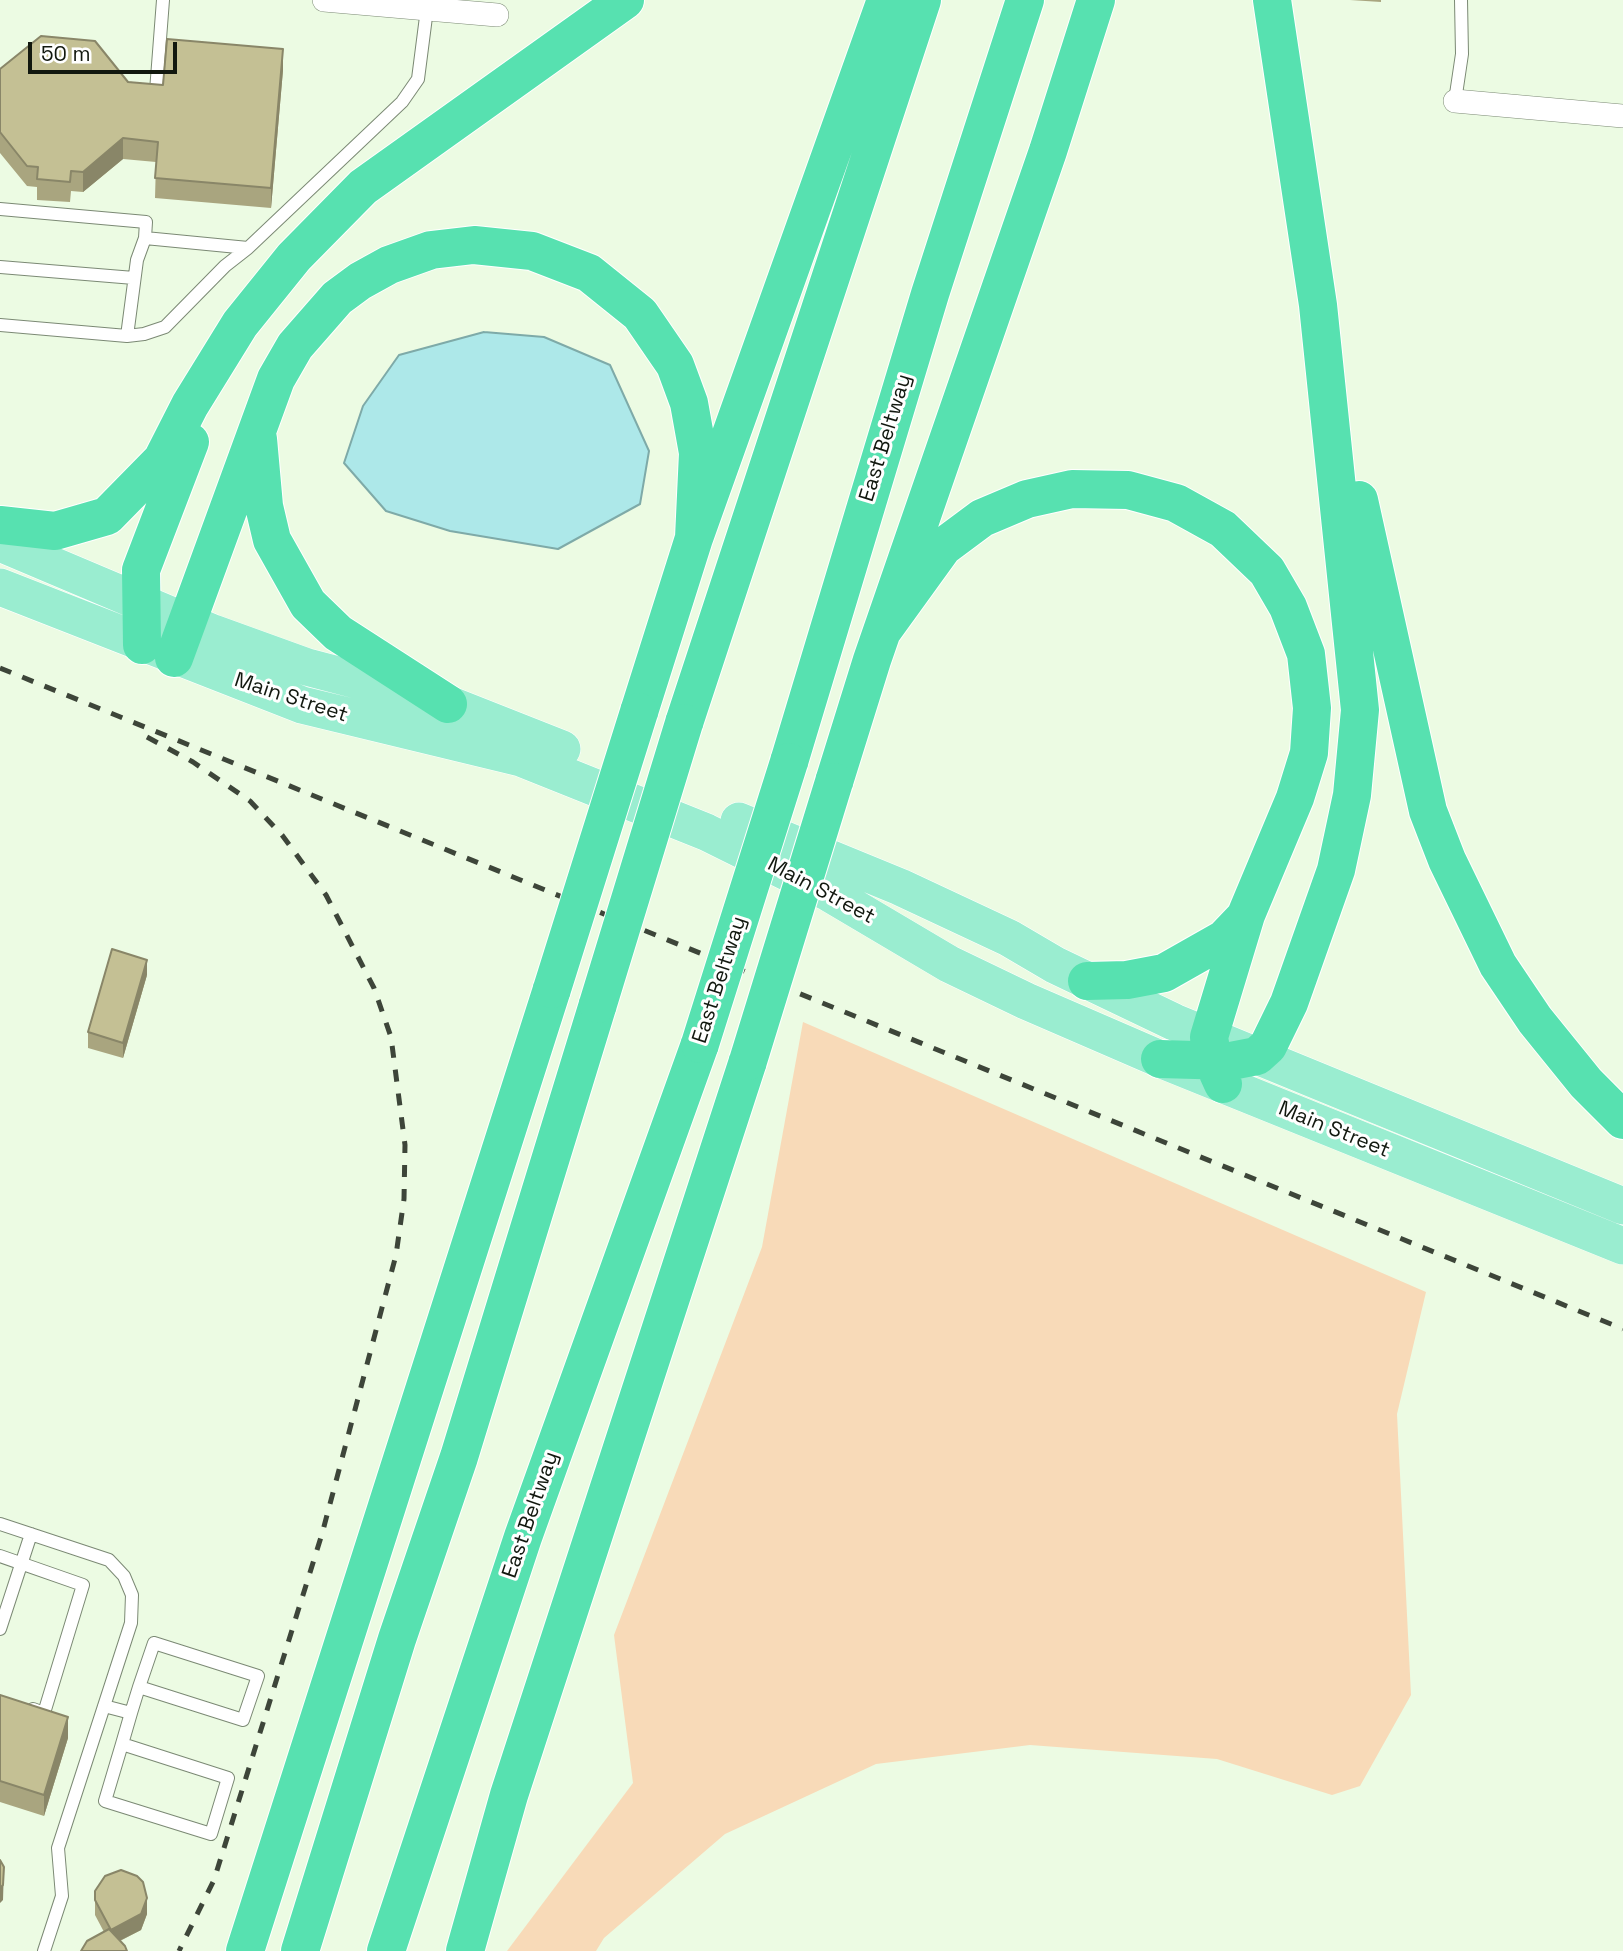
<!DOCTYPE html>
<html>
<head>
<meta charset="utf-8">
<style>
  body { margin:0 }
  #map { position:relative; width:1623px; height:1951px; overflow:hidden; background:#ecfbe3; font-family:"Space Grotesk",sans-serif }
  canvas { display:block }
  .scale { position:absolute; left:28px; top:42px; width:149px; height:32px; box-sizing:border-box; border:4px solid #12180f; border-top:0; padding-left:9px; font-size:21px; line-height:24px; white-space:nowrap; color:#12180f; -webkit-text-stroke:5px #fff; paint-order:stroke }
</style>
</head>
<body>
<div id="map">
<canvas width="1623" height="1951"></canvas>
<div class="scale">50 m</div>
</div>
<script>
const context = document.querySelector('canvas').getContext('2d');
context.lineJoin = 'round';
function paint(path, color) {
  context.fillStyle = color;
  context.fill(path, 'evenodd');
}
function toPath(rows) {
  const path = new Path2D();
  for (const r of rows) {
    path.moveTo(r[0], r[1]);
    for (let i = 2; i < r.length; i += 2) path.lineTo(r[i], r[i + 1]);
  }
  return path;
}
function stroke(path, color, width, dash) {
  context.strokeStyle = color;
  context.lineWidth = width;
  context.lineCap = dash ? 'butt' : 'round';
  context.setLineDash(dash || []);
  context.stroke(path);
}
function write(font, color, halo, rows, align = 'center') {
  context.font = font + ' "Space Grotesk",sans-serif';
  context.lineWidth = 6;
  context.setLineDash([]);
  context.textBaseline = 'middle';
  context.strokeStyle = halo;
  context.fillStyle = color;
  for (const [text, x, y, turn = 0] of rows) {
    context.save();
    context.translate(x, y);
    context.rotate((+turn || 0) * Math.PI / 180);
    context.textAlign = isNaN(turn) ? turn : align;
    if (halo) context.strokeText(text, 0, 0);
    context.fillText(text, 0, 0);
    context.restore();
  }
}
const green = toPath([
  [803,1022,1426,1292,1397,1414,1411,1695,1360,1786,1332,1795,1217,1759,1030,1745,876,1764,725,1834,604,1938,596,1951,507,1951,633,1783,614,1635,762,1247]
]);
const water = toPath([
  [484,332,544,337,610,365,649,451,640,504,558,549,450,531,386,511,344,463,363,406,399,355,484,332]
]);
const lane = toPath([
  [156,91,163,0],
  [1455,101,1462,54,1461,0],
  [0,209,146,222,145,238,248,248,402,102,418,79,427,9],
  [0,267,134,278],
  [0,325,127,336,144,334,165,327,225,266,248,248],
  [127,336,137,260,145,238],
  [0,1524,109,1560,124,1576,132,1595,131,1623,58,1848,62,1896,44,1951],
  [0,1556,83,1585,44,1713,33,1709],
  [0,1629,31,1534],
  [154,1643,258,1676,243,1720,139,1687,154,1643],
  [104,1706,131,1713,139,1687],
  [122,1744,228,1778,211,1834,105,1801,122,1744],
  [122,1744,131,1713]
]);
const street = toPath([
  [324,0,497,15],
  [1455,101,1623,116]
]);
const primary = toPath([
  [0,543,213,633,307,667,448,704,562,749],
  [0,587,302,705,521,758,706,832,829,893,949,964,1026,1001,1160,1059,1623,1246],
  [739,821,900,887,1009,938,1055,965,1174,1022,1623,1206]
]);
const highway = toPath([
  [258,439,264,506,272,540,308,604,338,633,448,704],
  [1359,500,1428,811,1447,860,1498,965,1535,1020,1586,1083,1623,1120],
  [0,525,55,531,107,516,162,460,190,405,240,324,294,257,363,187,625,0],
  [883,630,943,547,982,518,1027,499,1072,489,1128,490,1176,503,1223,529,1267,571,1288,607,1306,654,1312,708,1309,753,1295,798,1246,915,1209,1037,1213,1062,1223,1084],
  [142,645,141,570,190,442],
  [174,658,276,379,295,346,337,298,360,281,389,265,431,250,474,245,532,251,589,273,640,314,675,365,689,403,698,453,694,538],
  [639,712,694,538,886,0],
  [684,723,922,0],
  [789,762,930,294,1025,0],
  [834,782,872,660,1048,151,1096,0],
  [1087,981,1127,980,1164,973,1224,939,1245,917],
  [1160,1059,1231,1061,1257,1056,1268,1046,1289,1003,1336,870,1352,795,1360,710,1318,305,1272,0],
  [245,1951,552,989],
  [300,1951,397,1639,459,1457,598,1004],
  [386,1951,523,1537,700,1044],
  [465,1951,509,1795,748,1061]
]);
const rail = toPath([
  [0,668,1623,1329],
  [147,737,193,762,250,801,282,835,326,895,374,988,391,1037,405,1145,404,1199,396,1255,322,1534,214,1880,179,1951]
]);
const highwayBridge = toPath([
  [552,989,639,712],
  [598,1004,684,723],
  [700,1044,789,762],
  [748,1061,834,782]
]);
const wall = toPath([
  [1350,0,1381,0,1381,2],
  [0,69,163,85,283,70,271,208,155,198,156,162,123,159,83,192,71,191,70,202,37,200,37,187,27,186,0,153],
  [147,975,123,1058,88,1048,88,1032],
  [0,1695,68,1738,44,1816,0,1802],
  [95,1900,147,1914,141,1930,120,1941,104,1932,95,1915]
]);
const shadedWall = toPath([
  [283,49,283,70,271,208,271,188],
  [123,138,123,159,83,192,83,172],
  [147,960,147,975,123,1058,123,1043],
  [68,1717,68,1738,44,1816,44,1795],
  [4,1867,3,1900,0,1903,0,1888],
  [147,1898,147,1914,141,1930,111,1945,111,1930]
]);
const building = toPath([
  [41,36,95,41,128,82,163,85,167,39,283,49,271,188,155,178,158,142,123,138,83,172,71,171,70,182,37,179,38,167,27,166,0,132,0,69,41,36],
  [112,949,147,960,123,1043,88,1032,112,949],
  [0,1695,68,1717,44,1795,0,1781,0,1695],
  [0,1860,4,1867,3,1885,0,1888,0,1860],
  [121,1870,137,1876,143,1882,147,1898,141,1914,111,1930,95,1900,95,1891,105,1876,121,1870],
  [109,1929,125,1946,127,1951,81,1951,87,1941,109,1929]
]);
const streetNames = [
  ["East Beltway",886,438,-73],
  ["Main Street",291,698,18],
  ["Main Street",821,891,28],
  ["East Beltway",720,980,-72],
  ["Main Street",1334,1130,22],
  ["East Beltway",531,1515,-71]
];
paint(green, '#f8dab8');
paint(water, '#ade8e9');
stroke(water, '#7eaaa8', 2);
stroke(lane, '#7b8974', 14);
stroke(street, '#7b8974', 24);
stroke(primary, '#fff', 38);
stroke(highway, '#fff', 40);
stroke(lane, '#fff', 12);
stroke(street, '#fff', 23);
stroke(primary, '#9aedd0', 37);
stroke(highway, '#57e1b0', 38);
stroke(rail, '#3d4539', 5, [12, 12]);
stroke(highwayBridge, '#fff', 40, []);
stroke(highwayBridge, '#57e1b0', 38);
paint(wall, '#a9a57f');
paint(shadedWall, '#898668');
paint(building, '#c4c094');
stroke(building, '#898668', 2);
write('21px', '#12180f', '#fff', streetNames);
</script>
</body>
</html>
